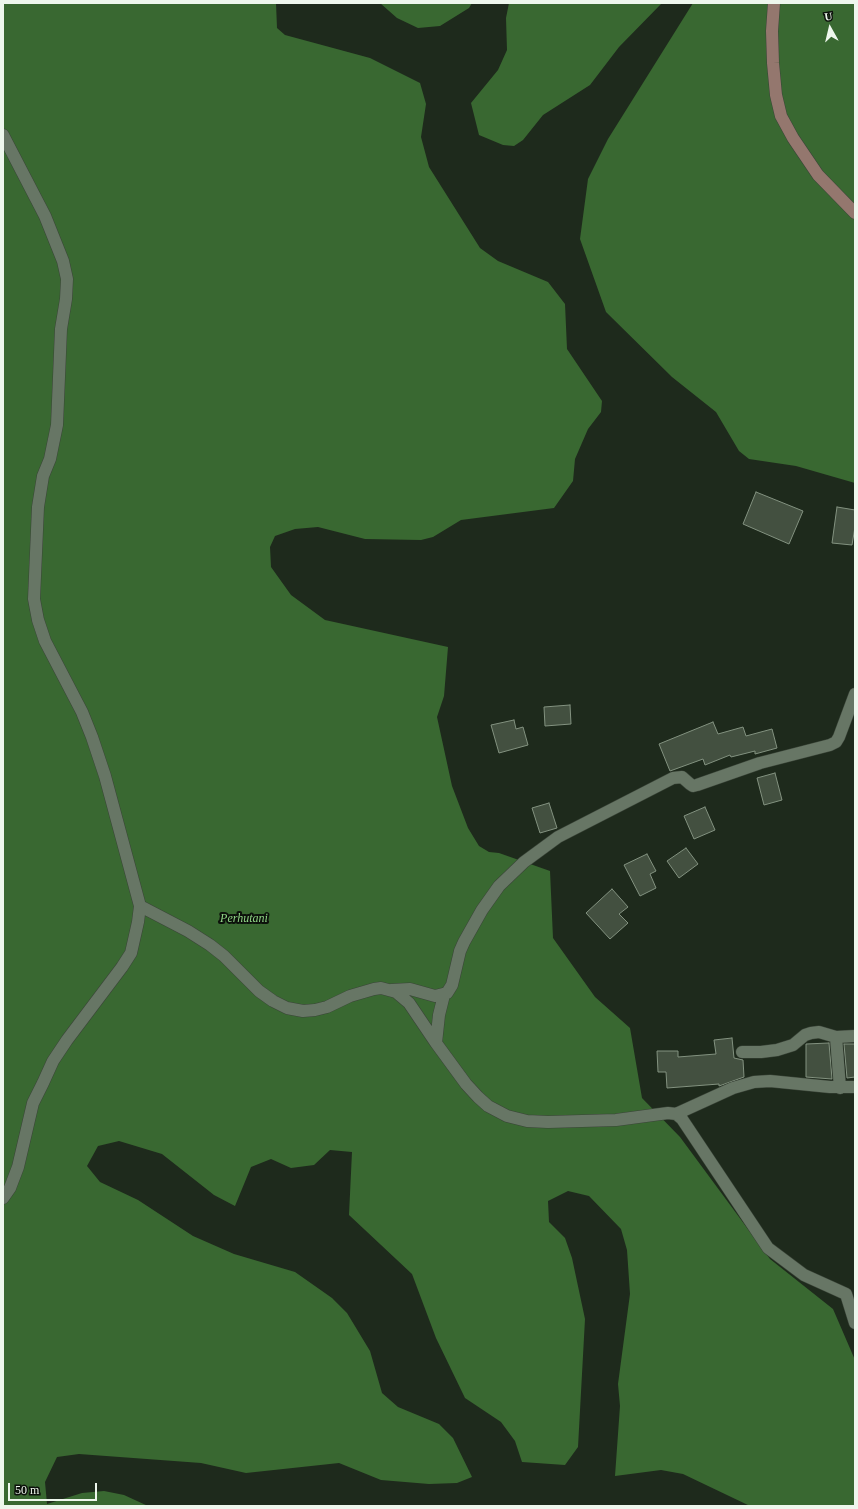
<!DOCTYPE html>
<html>
<head>
<meta charset="utf-8">
<style>
  body { margin:0 }
  #map { position:relative; width:858px; height:1509px; overflow:hidden; background:#1e2a1c; font-family:"Times New Roman",serif }
  canvas { display:block }
  .frame { position:absolute; inset:0; border:4px solid #eef7ed; pointer-events:none }
  .north { position:absolute; left:810px; top:8px; width:40px; height:40px; -webkit-text-stroke:3px #0c110b; paint-order:stroke; rotate:352deg; font-size:11px; font-weight:700; line-height:16px; text-align:center; color:#eef7ed }
  .north::after { content:''; display:block; margin:auto; width:14px; height:18px; background:#eef7ed; clip-path:polygon(50% 0,100% 100%,50% 72%,0 100%) }
  .scale { position:absolute; left:8px; top:1483px; width:89px; height:18px; box-sizing:border-box; border:2px solid #eef7ed; border-top:0; padding-left:5px; font-size:12px; line-height:14px; white-space:nowrap; color:#eef7ed; -webkit-text-stroke:3px #0c110b; paint-order:stroke }
</style>
</head>
<body>
<div id="map">
<canvas width="858" height="1509"></canvas>
<div class="frame"></div>
<div class="north">U</div>
<div class="scale">50 m</div>
</div>
<script>
const context = document.querySelector('canvas').getContext('2d');
context.lineJoin = 'round';
function paint(path, color) {
  context.fillStyle = color;
  context.fill(path, 'evenodd');
}
function toPath(rows) {
  const path = new Path2D();
  for (const r of rows) {
    path.moveTo(r[0], r[1]);
    for (let i = 2; i < r.length; i += 2) path.lineTo(r[i], r[i + 1]);
  }
  return path;
}
function stroke(path, color, width, dash) {
  context.strokeStyle = color;
  context.lineWidth = width;
  context.lineCap = dash ? 'butt' : 'round';
  context.setLineDash(dash || []);
  context.stroke(path);
}
function write(font, color, halo, rows, align = 'center') {
  context.font = font + ' "Times New Roman",serif';
  context.lineWidth = 4;
  context.setLineDash([]);
  context.textBaseline = 'middle';
  context.strokeStyle = halo;
  context.fillStyle = color;
  for (const [text, x, y, turn = 0] of rows) {
    context.save();
    context.translate(x, y);
    context.rotate((+turn || 0) * Math.PI / 180);
    context.textAlign = isNaN(turn) ? turn : align;
    if (halo) context.strokeText(text, 0, 0);
    context.fillText(text, 0, 0);
    context.restore();
  }
}
const forest = toPath([
  [3,3,276,3,277,28,285,35,370,58,420,83,426,104,421,137,429,167,480,248,498,261,548,282,565,304,567,349,602,401,601,412,588,429,575,459,573,481,554,508,461,520,433,537,421,540,365,539,318,527,295,529,275,536,270,547,271,567,291,595,325,620,448,647,444,696,437,717,452,786,468,828,479,846,489,852,499,853,550,871,553,938,595,997,630,1028,642,1098,680,1137,770,1259,833,1309,855,1360,855,1506,750,1506,683,1474,661,1470,615,1476,620,1406,618,1384,630,1294,627,1250,621,1229,589,1196,568,1191,548,1201,549,1222,565,1238,572,1258,585,1319,578,1447,565,1465,522,1462,515,1441,501,1422,465,1398,436,1338,412,1274,349,1215,352,1152,330,1150,314,1165,291,1168,271,1159,251,1167,235,1206,214,1195,162,1154,119,1141,98,1146,87,1166,100,1182,138,1200,193,1236,234,1254,295,1272,332,1298,347,1313,370,1351,382,1393,398,1407,439,1424,453,1438,472,1477,457,1483,429,1484,381,1480,339,1463,246,1473,201,1463,79,1454,57,1457,45,1482,47,1504,82,1493,104,1491,124,1495,148,1506,3,1506],
  [380,3,472,3,469,8,440,26,418,28,397,18],
  [509,3,662,3,619,47,590,85,543,115,523,140,514,146,503,145,479,135,471,103,498,70,507,50,506,18],
  [693,3,855,3,855,483,796,466,749,459,739,451,716,412,672,377,606,312,580,239,588,179,608,139]
]);
const building = toPath([
  [756,492,803,511,789,544,743,524,756,492],
  [837,507,855,510,855,527,852,545,832,543,837,507],
  [570,705,571,724,545,726,544,707,570,705],
  [514,720,516,729,523,727,528,745,499,753,491,725,514,720],
  [713,722,718,734,743,727,746,736,772,729,777,748,755,754,755,751,731,757,730,755,705,765,703,759,670,771,659,744,713,722],
  [775,773,782,800,764,805,757,778,775,773],
  [549,803,557,828,540,833,532,808,549,803],
  [705,807,715,830,694,839,684,816,705,807],
  [686,848,698,864,679,878,667,861,686,848],
  [647,854,656,871,650,874,656,888,640,896,624,865,647,854],
  [612,889,628,907,619,914,628,923,610,939,586,913,612,889],
  [732,1038,734,1058,743,1060,744,1077,719,1086,719,1084,667,1088,666,1072,658,1072,657,1051,678,1051,678,1057,716,1054,714,1040,732,1038],
  [829,1043,832,1079,806,1077,806,1044,829,1043],
  [844,1044,855,1044,855,1077,847,1078,844,1044]
]);
const street = toPath([
  [3,135,45,216,63,261,67,279,66,299,61,329,57,425,50,459,43,476,38,507,34,599,38,620,45,641,82,712,92,737,105,776,140,906,138,922,131,953,122,967,67,1040,53,1061,43,1083,33,1103,18,1167,10,1188,3,1198],
  [140,906,188,931,210,945,224,956,259,991,273,1001,287,1008,303,1011,315,1010,327,1007,350,996,374,989,381,988,396,992,409,1003,436,1043,466,1084,478,1097,488,1106,507,1116,527,1121,548,1122,616,1120,668,1113,676,1114,682,1119,768,1248,804,1275,846,1294,855,1323],
  [391,990,410,989,435,996,447,993,452,985,460,951,464,942,482,910,499,886,524,862,558,837,673,778,682,777,690,784,693,786,697,785,760,763,830,745,836,742,839,737,855,694],
  [436,1043,439,1015,444,995],
  [742,1052,761,1052,777,1050,793,1045,805,1035,811,1033,819,1032,836,1037],
  [840,1088,836,1037,855,1036],
  [676,1114,733,1088,754,1082,770,1081,830,1087,855,1087]
]);
const secondary = toPath([
  [774,3,772,31,773,63,776,95,781,116,793,138,818,175,855,213]
]);
const parkNames = [
  ["Perhutani",244,919]
];
paint(forest, '#396831');
paint(building, '#435040');
stroke(building, '#839280', 1);
stroke(street, '#3b4539', 13);
stroke(secondary, '#3b4539', 13);
stroke(street, '#677665', 12);
stroke(secondary, '#94776e', 12);
write('italic 12px', '#90d586', '#0c110b', parkNames);
</script>
</body>
</html>
